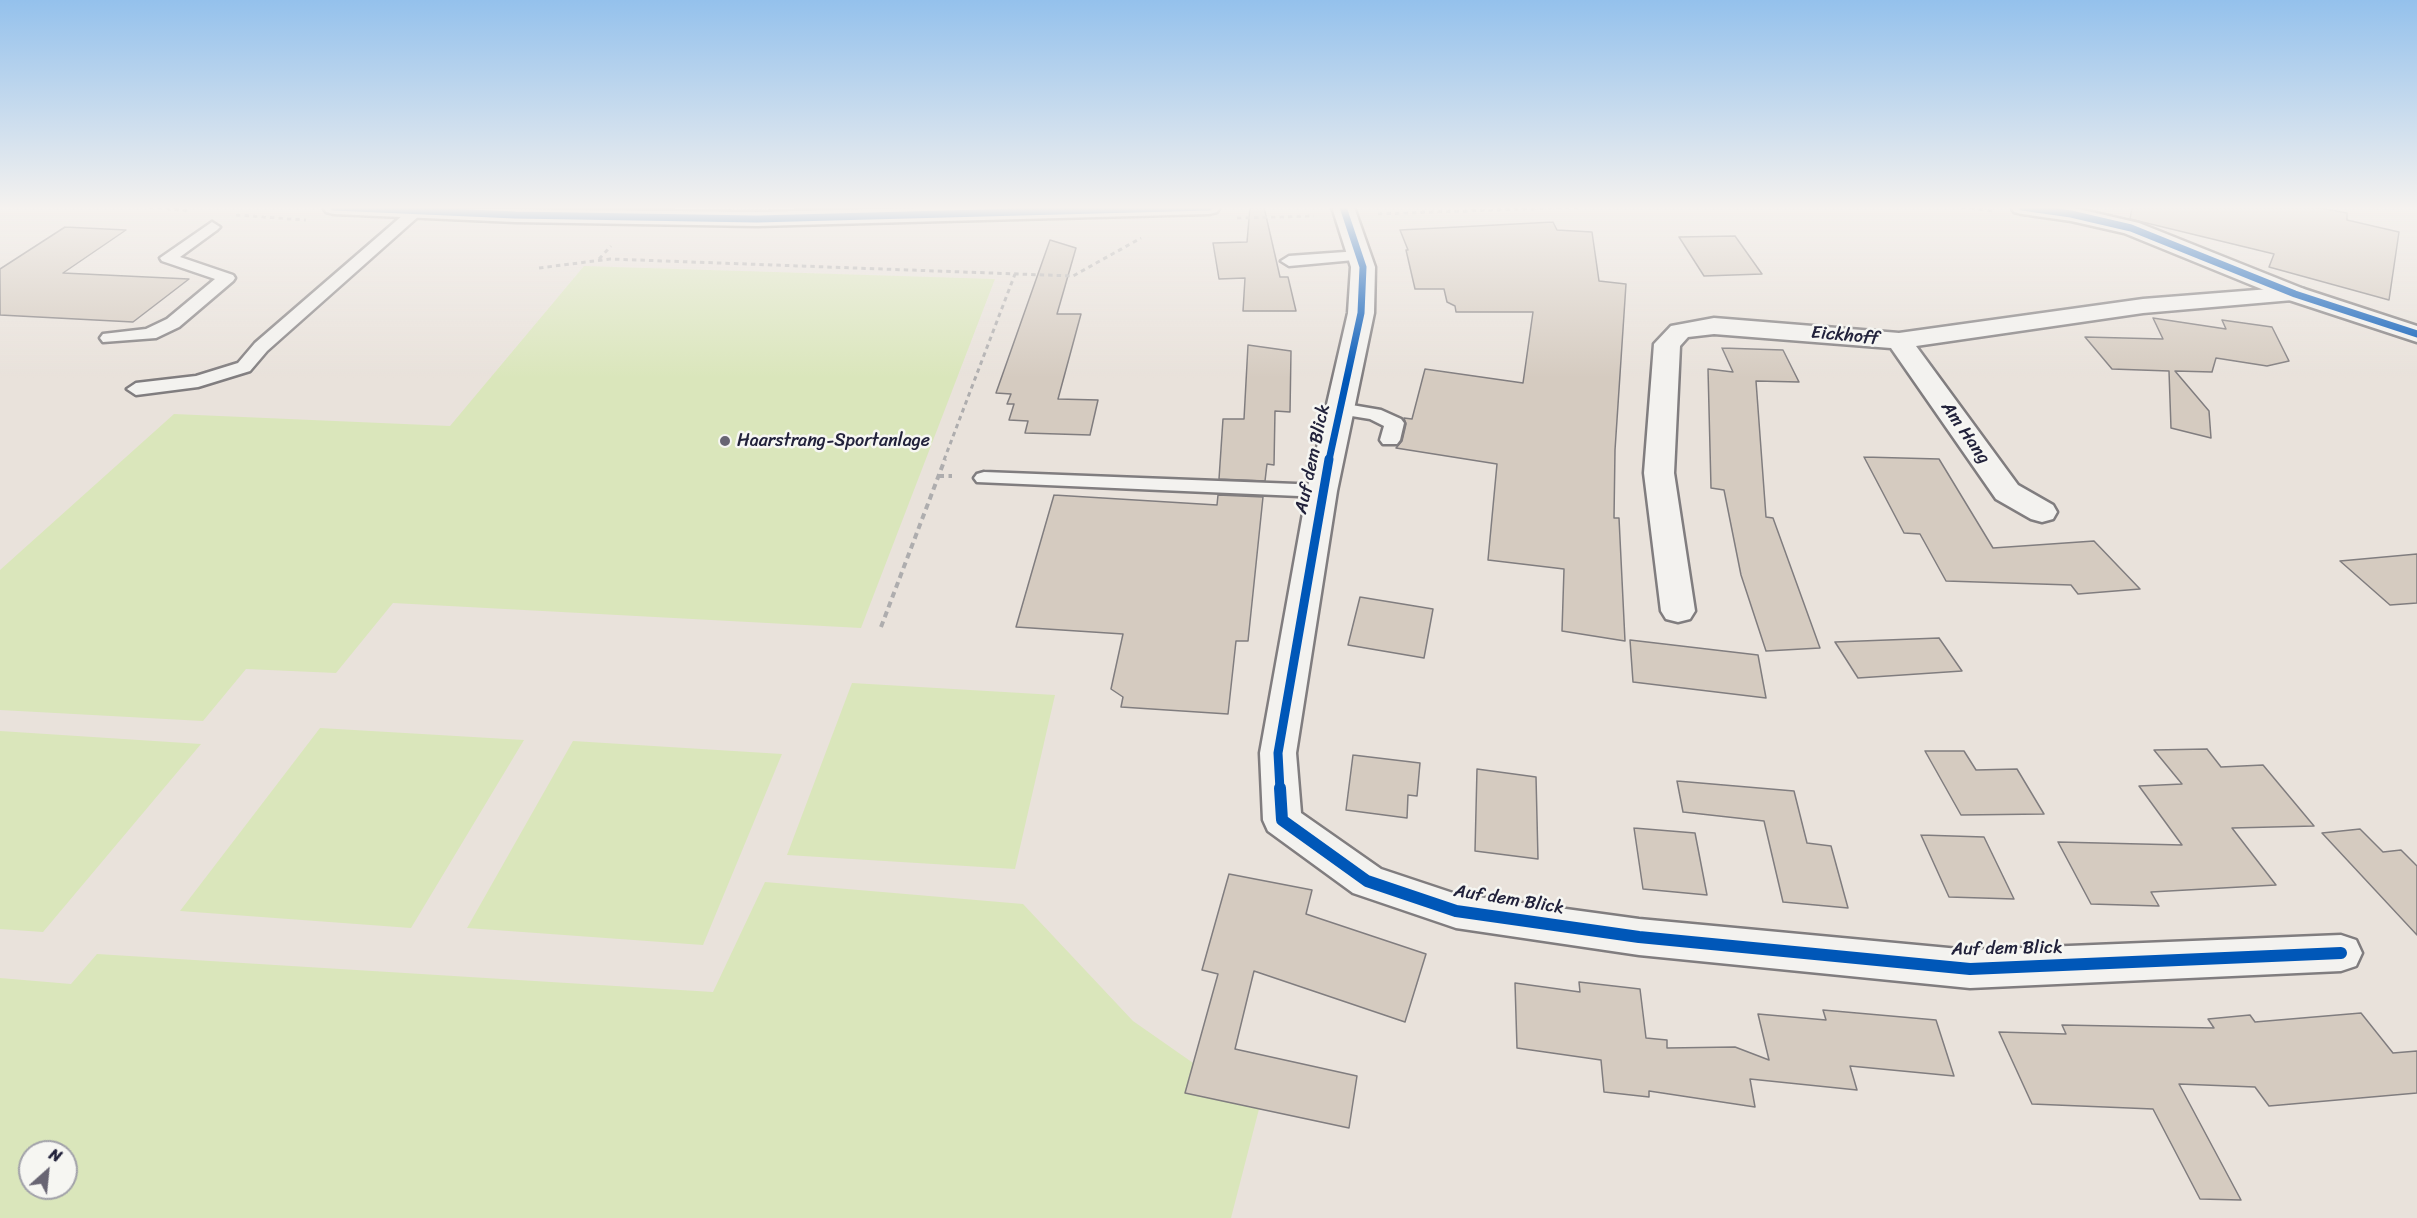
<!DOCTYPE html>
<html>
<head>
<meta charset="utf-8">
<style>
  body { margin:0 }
  #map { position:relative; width:2417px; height:1218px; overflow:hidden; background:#e9e2db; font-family:Sriracha,sans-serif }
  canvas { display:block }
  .north { position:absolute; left:18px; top:1140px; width:60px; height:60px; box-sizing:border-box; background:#f6f6f2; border:2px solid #a1a1a9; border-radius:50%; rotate:27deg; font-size:16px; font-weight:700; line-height:24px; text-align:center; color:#22223b }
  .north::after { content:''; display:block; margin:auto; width:21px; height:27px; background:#686573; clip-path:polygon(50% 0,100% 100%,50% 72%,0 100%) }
</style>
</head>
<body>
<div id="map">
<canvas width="2417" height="1218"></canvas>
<div class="north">N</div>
</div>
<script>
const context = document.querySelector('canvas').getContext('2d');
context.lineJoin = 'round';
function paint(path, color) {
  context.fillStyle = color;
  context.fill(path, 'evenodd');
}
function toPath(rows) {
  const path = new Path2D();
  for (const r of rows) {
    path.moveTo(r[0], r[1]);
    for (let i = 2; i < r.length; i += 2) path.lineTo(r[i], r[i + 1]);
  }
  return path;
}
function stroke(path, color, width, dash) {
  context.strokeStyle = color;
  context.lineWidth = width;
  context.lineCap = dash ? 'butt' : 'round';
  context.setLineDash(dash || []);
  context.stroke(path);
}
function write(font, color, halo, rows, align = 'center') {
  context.font = font + ' Sriracha,sans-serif';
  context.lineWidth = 5;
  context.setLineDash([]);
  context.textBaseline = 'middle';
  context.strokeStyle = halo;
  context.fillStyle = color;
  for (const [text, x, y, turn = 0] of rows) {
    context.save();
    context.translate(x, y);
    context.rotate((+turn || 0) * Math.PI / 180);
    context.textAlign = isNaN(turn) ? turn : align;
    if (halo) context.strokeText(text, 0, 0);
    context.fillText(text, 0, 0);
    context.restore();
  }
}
const green = toPath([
  [584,266,995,279,861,628,393,603,336,673,246,669,203,721,0,710,0,570,174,414,450,426],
  [852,683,1055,695,1015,869,787,855],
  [320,728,524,740,411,928,180,911],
  [0,731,201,744,43,932,0,929],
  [573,741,782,754,703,945,467,928],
  [765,882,1023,904,1133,1021,1259,1109,1231,1218,0,1218,0,978,71,984,97,954,713,992],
  [30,1152,66,1152,66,1188,30,1188]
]);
const building = toPath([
  [1250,207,1264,207,1280,277,1288,277,1296,311,1243,311,1245,278,1219,279,1213,243,1247,242,1250,207],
  [2132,207,2315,207,2347,213,2347,220,2399,232,2389,300,2269,267,2274,254,2130,219,2132,207],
  [1553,222,1557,230,1592,232,1599,281,1626,284,1615,450,1614,518,1619,518,1625,641,1562,631,1564,569,1488,560,1497,464,1396,448,1402,441,1406,424,1404,418,1412,419,1425,369,1523,383,1533,312,1456,312,1455,306,1447,302,1444,289,1415,289,1406,250,1408,250,1400,230,1553,222],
  [65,227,126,230,63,273,189,279,133,322,0,315,0,269,65,227],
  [1735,236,1762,274,1704,276,1679,237,1735,236],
  [1050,240,1076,248,1057,314,1081,314,1058,399,1098,400,1090,435,1025,433,1028,421,1009,420,1014,404,1007,404,1011,394,996,393,1050,240],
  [2153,318,2226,329,2222,320,2272,327,2289,361,2267,366,2216,358,2212,372,2175,371,2209,411,2211,438,2171,428,2169,371,2112,369,2085,337,2163,339,2153,318],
  [1248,345,1291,351,1290,412,1275,411,1274,465,1267,464,1265,481,1219,479,1223,419,1244,419,1248,345],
  [1722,348,1783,350,1799,382,1756,381,1766,517,1773,518,1820,648,1766,651,1741,575,1724,490,1711,488,1708,369,1733,372,1722,348],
  [1864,457,1939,459,1993,548,2094,541,2140,589,2078,594,2071,585,1946,581,1920,534,1904,533,1864,457],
  [1054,495,1217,505,1218,495,1263,497,1248,641,1236,641,1228,714,1121,707,1123,697,1111,689,1123,634,1016,627,1054,495],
  [2417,554,2417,603,2390,605,2340,561,2417,554],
  [1360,597,1433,609,1424,658,1348,645,1360,597],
  [1939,638,1962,671,1858,678,1835,642,1939,638],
  [1630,640,1758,655,1766,698,1633,682,1630,640],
  [2207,749,2221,767,2263,765,2314,826,2232,828,2276,885,2151,892,2159,906,2091,904,2058,842,2182,845,2139,786,2182,784,2154,750,2207,749],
  [1925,751,1964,751,1976,770,2017,769,2044,814,1961,815,1925,751],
  [1353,755,1420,763,1417,796,1408,795,1407,818,1346,810,1353,755],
  [1477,769,1536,777,1538,859,1475,851,1477,769],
  [1677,781,1794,791,1807,843,1831,846,1848,908,1783,902,1764,821,1683,812,1677,781],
  [1634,828,1695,833,1707,895,1643,889,1634,828],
  [2360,829,2383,852,2401,850,2417,866,2417,935,2322,833,2360,829],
  [1921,835,1984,837,2014,899,1949,897,1921,835],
  [1229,874,1312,890,1306,914,1426,954,1405,1022,1254,971,1235,1049,1357,1076,1349,1128,1185,1093,1218,974,1202,970,1229,874],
  [1579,982,1640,989,1646,1038,1667,1040,1667,1048,1735,1047,1769,1060,1758,1014,1826,1020,1823,1010,1936,1020,1954,1076,1850,1066,1857,1090,1750,1079,1755,1107,1649,1091,1649,1097,1604,1092,1601,1060,1517,1048,1515,983,1580,992,1579,982],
  [2361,1013,2393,1053,2417,1051,2417,1093,2269,1106,2255,1087,2179,1084,2241,1200,2200,1199,2153,1109,2032,1104,1999,1032,2066,1034,2062,1025,2214,1028,2208,1019,2250,1015,2255,1022,2361,1013]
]);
const pathFar1 = toPath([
  [149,207,190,211],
  [1962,207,1992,211],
  [1378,214,1580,207],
  [236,215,306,220],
  [1237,218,1314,216],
  [599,259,611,246],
  [539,268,610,259,1073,276,1141,238],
  [944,460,1015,274]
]);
const path = toPath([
  [938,476,952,476],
  [881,627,945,459]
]);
const service = toPath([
  [415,207,420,209,423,212,420,215,267,351,250,371,198,387,136,395,127,389,136,383,196,376,238,363,255,343,410,209,415,207],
  [212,222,220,227,217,230,180,257,233,275,235,278,233,281,179,327,156,338,103,342,100,338,103,334,146,329,167,319,215,279,162,261,160,258,212,222],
  [1359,251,1365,253,1367,256,1365,259,1289,266,1281,261,1289,256,1359,251],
  [1340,403,1381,410,1401,419,1404,423,1400,440,1397,444,1383,444,1380,440,1384,426,1370,419,1333,413,1331,409,1333,405,1340,403],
  [984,472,1322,485,1329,487,1332,491,1329,495,1322,497,977,482,974,478,977,474,984,472]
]);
const minor = toPath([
  [1332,207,1354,207,1375,267,1374,313,1337,491,1296,753,1301,813,1381,869,1456,894,1639,919,1970,950,2341,935,2356,940,2362,953,2356,966,2341,971,1970,988,1639,955,1456,928,1353,893,1268,831,1263,820,1260,753,1307,491,1348,313,1351,267,1332,207],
  [2295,287,2304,289,2307,294,2304,299,2143,313,1916,346,2018,485,2053,505,2057,512,2053,519,2042,522,2031,519,1996,499,1891,348,1714,334,1688,337,1680,346,1674,473,1695,611,1690,619,1678,622,1666,619,1661,611,1644,473,1654,344,1671,326,1714,318,1899,333,2143,299,2295,287]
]);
const secondary = toPath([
  [323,207,757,212,953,207,1220,207,1217,212,1209,214,757,226,515,222,334,214,326,212,323,207],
  [2011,207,2070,207,2139,223,2304,289,2417,326,2417,342,2286,299,2124,233,2071,221,2022,214,2014,212,2011,207]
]);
const cyclewayFar2 = toPath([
  [334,207,515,215,757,219,1209,207],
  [2022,207,2071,214,2131,228,2295,294,2417,334],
  [1329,460,1361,313,1363,267,1343,207]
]);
const cyclewayFar1 = toPath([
  [1280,790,1278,753,1329,459]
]);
const cycleway = toPath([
  [1280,788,1282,820,1367,881,1456,911,1639,937,1970,969,2341,953]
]);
const markers = [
  [725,441,6,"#686573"]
];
const streetNames = [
  ["Eickhoff",1845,336,5],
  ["Am Hang",1965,433,55],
  ["Auf dem Blick",1313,459,-78],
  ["Auf dem Blick",1509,900,9],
  ["Auf dem Blick",2007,949,-1]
];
const poiNames = [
  ["Haarstrang-Sportanlage",737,441]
];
paint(green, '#dae6bb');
paint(building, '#d5cbc0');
stroke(building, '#807d7f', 1.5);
stroke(service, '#807d7f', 5);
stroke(minor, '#807d7f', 5);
stroke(secondary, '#807d7f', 5);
stroke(pathFar1, '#aeadae', 3, [4.5, 4]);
stroke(path, '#aeadae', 4, [6, 4.5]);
paint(service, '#f3f2ef');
paint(minor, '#f3f2ef');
paint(secondary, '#f3f2ef');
stroke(cyclewayFar2, '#0057b8', 7);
stroke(cyclewayFar1, '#0057b8', 9);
stroke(cycleway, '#0057b8', 12);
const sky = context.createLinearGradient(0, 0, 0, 378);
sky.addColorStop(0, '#94c1ec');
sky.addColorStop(0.55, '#f5f2ef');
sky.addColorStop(1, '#f5f2ef00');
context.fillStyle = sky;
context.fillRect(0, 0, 2417, 378);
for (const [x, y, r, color] of markers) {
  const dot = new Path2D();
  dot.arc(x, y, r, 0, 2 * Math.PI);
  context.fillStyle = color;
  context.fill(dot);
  stroke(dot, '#f6f6f2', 2);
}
write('18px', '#22223b', '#f6f6f2', streetNames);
write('18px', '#22223b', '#f6f6f2', poiNames, 'left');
</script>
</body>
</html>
